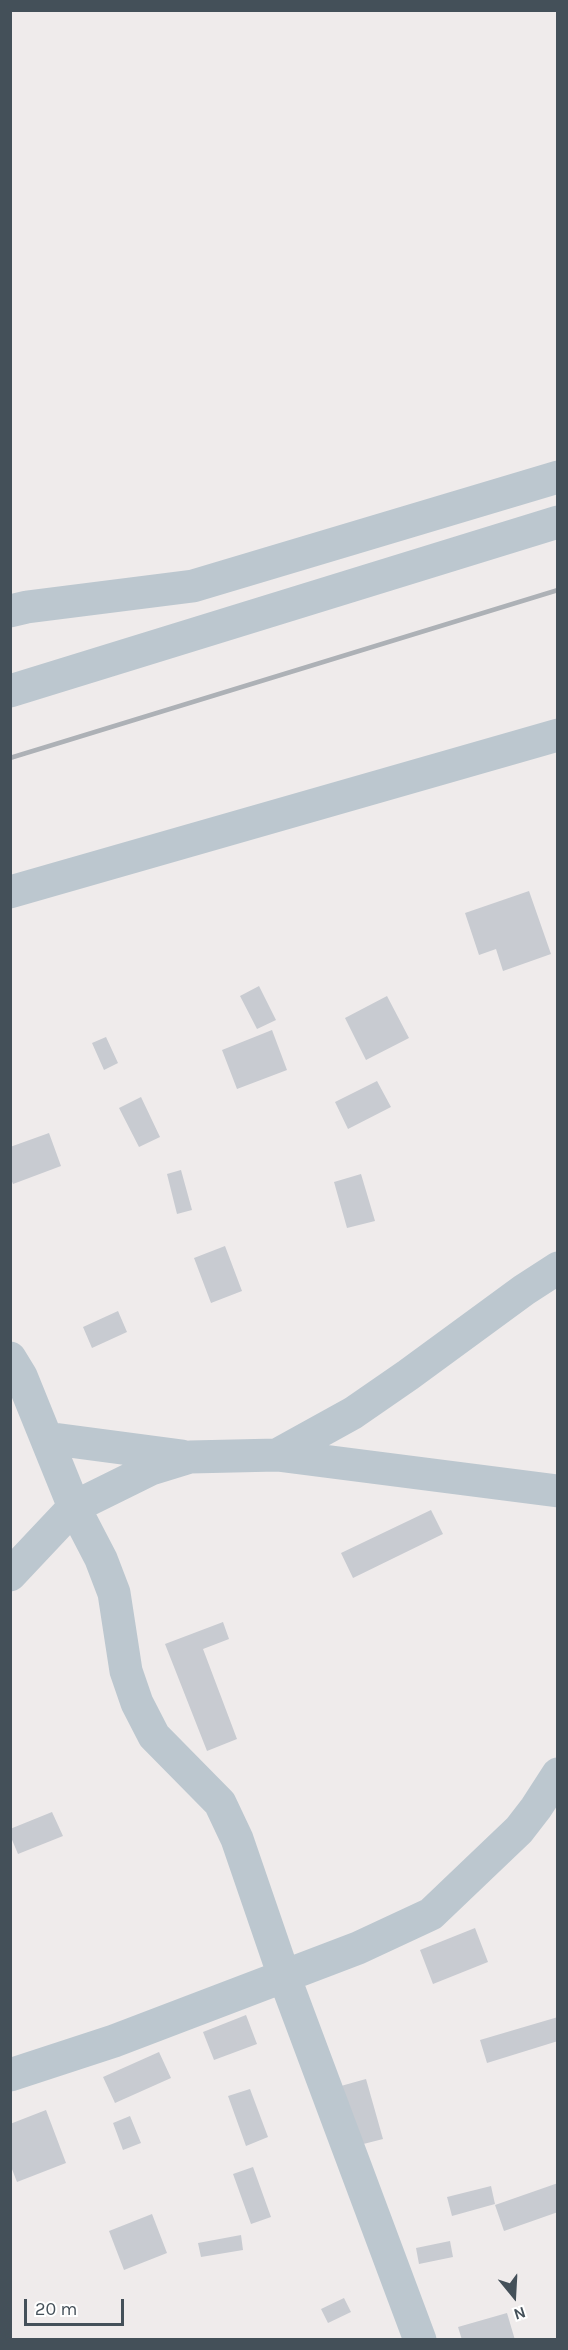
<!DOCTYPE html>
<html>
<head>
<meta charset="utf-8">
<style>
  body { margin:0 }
  #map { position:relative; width:568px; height:2350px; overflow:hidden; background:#efebeb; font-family:Karla,sans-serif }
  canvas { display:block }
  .frame { position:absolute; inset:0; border:12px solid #445059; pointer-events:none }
  .north { position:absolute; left:484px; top:2266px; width:60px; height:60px; -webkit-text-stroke:4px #fff; paint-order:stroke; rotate:162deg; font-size:16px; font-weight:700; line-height:24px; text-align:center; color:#445059 }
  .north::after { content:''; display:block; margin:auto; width:21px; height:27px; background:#445059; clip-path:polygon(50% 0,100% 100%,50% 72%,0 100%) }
  .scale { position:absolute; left:24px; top:2299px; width:100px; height:27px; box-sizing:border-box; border:3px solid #445059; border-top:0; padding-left:8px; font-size:18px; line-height:21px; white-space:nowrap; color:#445059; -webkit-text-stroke:4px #fff; paint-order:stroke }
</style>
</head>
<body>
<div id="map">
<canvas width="568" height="2350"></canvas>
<div class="frame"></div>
<div class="north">N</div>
<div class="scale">20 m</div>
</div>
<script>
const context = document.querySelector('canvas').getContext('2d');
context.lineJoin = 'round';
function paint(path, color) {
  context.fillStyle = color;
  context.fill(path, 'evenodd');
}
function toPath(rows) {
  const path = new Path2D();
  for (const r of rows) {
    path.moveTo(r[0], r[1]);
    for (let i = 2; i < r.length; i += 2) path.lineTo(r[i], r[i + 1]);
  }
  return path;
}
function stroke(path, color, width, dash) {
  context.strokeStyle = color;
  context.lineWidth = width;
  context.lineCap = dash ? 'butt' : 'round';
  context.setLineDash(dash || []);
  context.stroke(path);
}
const building = toPath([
  [529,891,551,954,503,971,496,949,479,955,465,913],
  [259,986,276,1020,257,1029,240,996],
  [387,996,409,1038,366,1060,345,1018],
  [272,1030,287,1070,237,1089,222,1050],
  [106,1037,118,1063,104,1070,92,1043],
  [377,1081,391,1107,348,1129,335,1102],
  [141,1097,160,1137,139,1147,119,1108],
  [49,1133,61,1166,13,1184,10,1177,10,1147],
  [181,1170,192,1210,177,1214,167,1174],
  [361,1174,375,1221,347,1228,334,1182],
  [225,1246,242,1291,211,1303,194,1258],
  [118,1311,127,1332,92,1348,83,1327],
  [431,1510,443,1534,353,1578,341,1553],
  [223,1622,229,1639,203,1649,237,1739,207,1751,165,1644],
  [52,1812,63,1836,18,1854,10,1835,10,1829],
  [475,1928,488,1962,433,1984,420,1950],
  [246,2015,257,2044,214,2060,203,2032],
  [558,2017,558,2041,487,2063,480,2040],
  [159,2052,171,2078,115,2103,103,2077],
  [366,2079,383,2139,340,2150,323,2091],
  [250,2089,268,2137,246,2146,228,2096],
  [46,2110,66,2163,17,2182,10,2164,10,2124],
  [130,2116,141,2143,123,2150,113,2123],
  [253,2167,271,2217,251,2224,233,2174],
  [558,2183,558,2212,504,2231,495,2205],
  [491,2186,495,2204,452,2216,447,2197],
  [152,2214,167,2253,124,2270,109,2231],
  [241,2235,243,2250,201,2257,198,2243],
  [450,2241,453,2257,419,2264,416,2248],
  [344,2298,351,2312,328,2323,321,2309],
  [507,2313,515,2340,462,2340,458,2327]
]);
const street = toPath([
  [10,611,27,607,193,586,558,477],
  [10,691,558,522],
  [10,892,558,735],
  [10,1358,21,1376,74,1507,151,1469,190,1457,277,1455,353,1413,408,1375,524,1290,558,1268],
  [46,1438,182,1456],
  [277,1455,558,1491],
  [10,1575,74,1507,101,1559,114,1593,126,1671,137,1703,154,1736,220,1803,237,1839,284,1976,420,2340],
  [10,2075,114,2041,274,1980,358,1948,431,1914,519,1830,536,1808,558,1774]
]);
const rail = toPath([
  [10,758,558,590]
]);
paint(building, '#c8cbd1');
stroke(street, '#bcc7cf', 33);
stroke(rail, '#adb1b6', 4.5);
</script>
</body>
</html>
